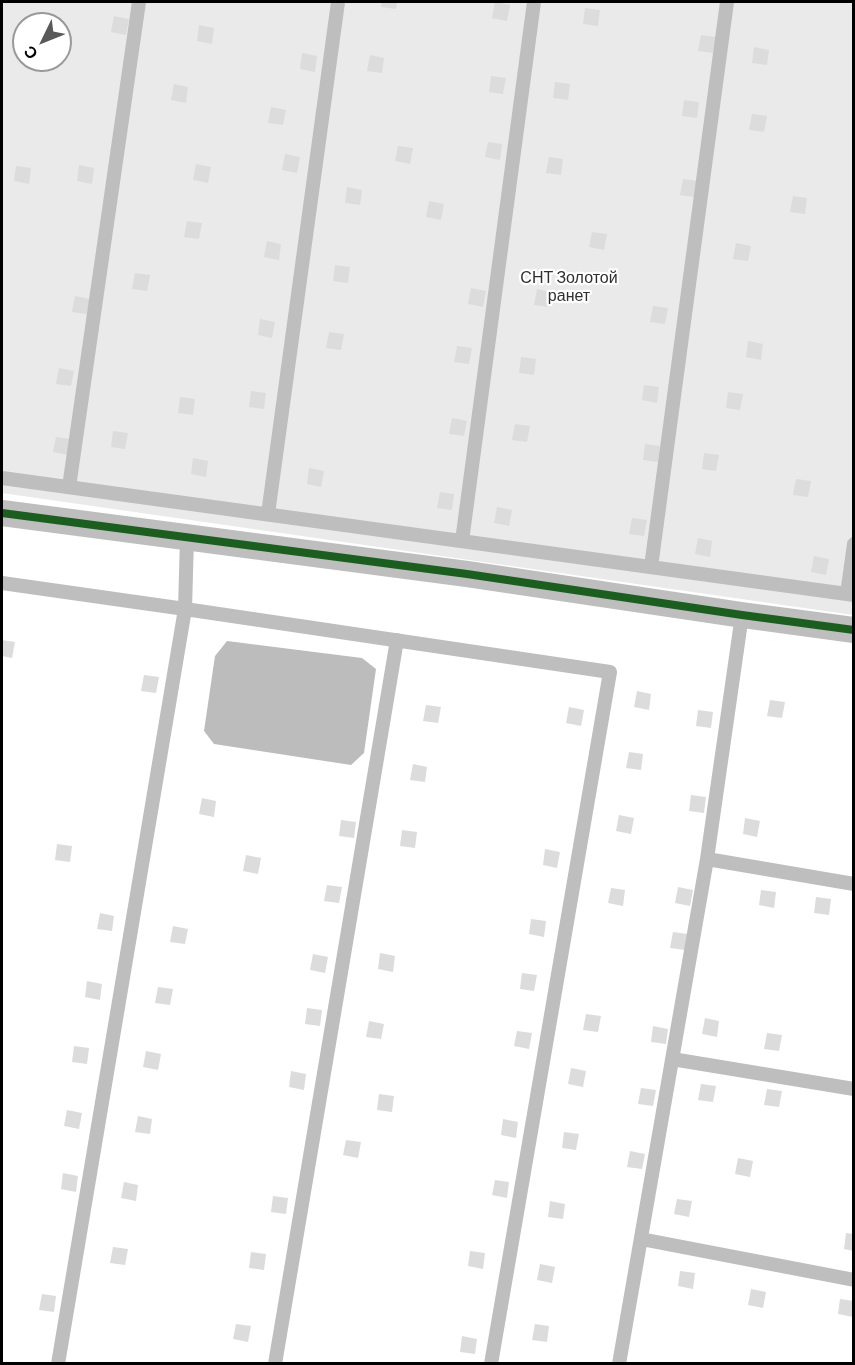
<!DOCTYPE html>
<html>
<head>
<meta charset="utf-8">
<style>
  body { margin:0 }
  #map { position:relative; width:855px; height:1365px; overflow:hidden; background:#fff; font-family:Barlow,sans-serif }
  canvas { display:block }
  .frame { position:absolute; inset:0; border:3px solid #000; pointer-events:none }
  .north { position:absolute; left:12px; top:12px; width:60px; height:60px; box-sizing:border-box; background:#fff; border:2px solid #999; border-radius:50%; rotate:227deg; font-size:16px; font-weight:700; line-height:24px; text-align:center; color:#000 }
  .north::after { content:''; display:block; margin:auto; width:21px; height:27px; background:#595959; clip-path:polygon(50% 0,100% 100%,50% 72%,0 100%) }
</style>
</head>
<body>
<div id="map">
<canvas width="855" height="1365"></canvas>
<div class="frame"></div>
<div class="north">С</div>
</div>
<script>
const context = document.querySelector('canvas').getContext('2d');
context.lineJoin = 'round';
function paint(path, color) {
  context.fillStyle = color;
  context.fill(path, 'evenodd');
}
function toPath(rows) {
  const path = new Path2D();
  for (const r of rows) {
    path.moveTo(r[0], r[1]);
    for (let i = 2; i < r.length; i += 2) path.lineTo(r[i], r[i + 1]);
  }
  return path;
}
function stroke(path, color, width, dash) {
  context.strokeStyle = color;
  context.lineWidth = width;
  context.lineCap = dash ? 'butt' : 'round';
  context.setLineDash(dash || []);
  context.stroke(path);
}
function write(font, color, halo, rows, align = 'center') {
  context.font = font + ' Barlow,sans-serif';
  context.lineWidth = 4.5;
  context.setLineDash([]);
  context.textBaseline = 'middle';
  context.strokeStyle = halo;
  context.fillStyle = color;
  for (const [text, x, y, turn = 0] of rows) {
    context.save();
    context.translate(x, y);
    context.rotate((+turn || 0) * Math.PI / 180);
    context.textAlign = isNaN(turn) ? turn : align;
    if (halo) context.strokeText(text, 0, 0);
    context.fillText(text, 0, 0);
    context.restore();
  }
}
const green = toPath([
  [2,2,853,2,853,615,2,493],
  [24,24,60,24,60,60,24,60]
]);
const water = toPath([
  [227,641,362,658,376,669,364,753,351,765,214,744,204,731,215,656]
]);
const building = toPath([
  [382,2,397,2,396,9,381,7],
  [495,2,510,5,507,21,492,18],
  [585,8,600,10,598,26,583,24],
  [114,16,129,19,126,35,111,32],
  [199,25,214,28,212,44,197,41],
  [701,35,716,37,713,53,698,51],
  [754,47,769,50,767,65,752,63],
  [302,53,317,56,315,72,300,69],
  [370,55,384,58,382,73,367,71],
  [491,76,506,78,503,94,489,92],
  [555,82,570,84,568,100,553,98],
  [174,84,188,87,186,103,171,100],
  [684,100,699,102,697,118,682,116],
  [271,107,286,110,283,125,268,123],
  [752,114,767,116,764,132,749,130],
  [488,142,502,144,500,160,485,157],
  [398,146,413,148,410,164,395,161],
  [285,154,300,157,297,173,282,170],
  [549,157,563,159,561,175,546,173],
  [196,164,211,167,208,183,193,180],
  [79,165,94,168,92,184,77,181],
  [16,166,31,168,29,184,14,181],
  [683,179,698,181,695,197,680,195],
  [347,187,362,190,360,205,345,203],
  [793,196,807,198,805,214,790,212],
  [429,201,444,204,441,220,426,217],
  [187,221,202,223,199,239,184,237],
  [592,232,607,234,604,250,589,247],
  [267,241,281,244,279,260,264,257],
  [736,243,751,246,748,261,733,259],
  [335,265,350,267,348,283,333,281],
  [135,273,150,275,147,291,132,289],
  [471,288,486,291,483,307,468,304],
  [537,289,551,292,549,307,534,305],
  [75,296,90,299,87,314,72,312],
  [653,306,668,308,665,324,650,322],
  [260,319,275,322,272,338,258,335],
  [329,332,344,334,341,350,326,348],
  [748,341,763,344,761,360,746,357],
  [457,346,472,348,469,364,454,362],
  [521,357,536,359,534,375,519,373],
  [59,368,74,371,71,386,56,384],
  [644,385,659,387,657,403,642,400],
  [251,391,266,393,264,409,249,407],
  [728,392,743,394,740,410,726,408],
  [180,397,195,399,193,415,178,413],
  [452,418,467,421,464,436,449,434],
  [515,424,530,426,527,442,512,440],
  [113,431,128,433,125,449,111,447],
  [56,437,71,439,68,455,53,452],
  [645,444,660,446,658,462,643,460],
  [704,453,719,455,716,471,702,469],
  [193,458,208,461,206,477,191,474],
  [309,468,324,471,321,487,307,484],
  [796,479,811,481,808,497,793,495],
  [440,492,454,494,452,510,437,508],
  [497,507,512,510,509,526,494,523],
  [632,518,647,520,644,536,629,534],
  [698,538,712,541,710,557,695,554],
  [814,556,829,559,826,575,811,572],
  [2,640,15,642,12,658,2,656],
  [144,675,159,677,156,693,141,691],
  [637,691,651,694,649,710,634,707],
  [770,700,785,702,782,718,767,716],
  [426,705,441,707,438,723,423,721],
  [569,707,584,710,581,726,566,723],
  [698,710,713,712,711,728,696,726],
  [629,752,643,754,641,770,626,768],
  [413,764,427,767,425,782,410,780],
  [691,795,706,797,704,813,689,811],
  [202,798,216,801,214,817,199,814],
  [619,815,634,818,631,834,616,831],
  [745,818,760,821,757,837,743,834],
  [341,820,356,822,354,838,339,836],
  [402,830,417,832,415,848,400,846],
  [57,844,72,846,70,862,55,860],
  [545,849,560,852,557,868,543,865],
  [246,855,261,858,258,874,243,871],
  [327,885,342,887,339,903,324,901],
  [678,887,693,890,690,906,675,903],
  [611,888,625,890,623,906,608,903],
  [761,890,776,892,774,908,759,905],
  [816,897,831,899,829,915,814,913],
  [100,913,114,916,112,931,97,929],
  [531,919,546,921,544,937,529,934],
  [173,926,188,929,185,944,170,942],
  [673,932,688,934,685,950,670,948],
  [380,953,395,956,393,972,378,969],
  [313,954,328,957,325,973,310,970],
  [522,973,537,975,534,991,520,989],
  [87,981,102,984,100,1000,85,997],
  [158,987,173,989,170,1005,155,1003],
  [307,1008,322,1010,320,1026,305,1024],
  [586,1014,601,1016,598,1032,583,1030],
  [705,1018,719,1021,717,1037,702,1034],
  [369,1021,384,1024,381,1039,366,1037],
  [653,1026,668,1029,666,1044,651,1042],
  [517,1031,532,1033,529,1049,514,1046],
  [767,1033,782,1035,779,1051,764,1049],
  [74,1046,89,1048,87,1064,72,1062],
  [146,1051,161,1054,158,1070,143,1067],
  [571,1068,586,1071,583,1087,568,1084],
  [291,1071,306,1074,304,1090,289,1087],
  [701,1084,716,1086,713,1102,698,1100],
  [641,1088,656,1090,653,1106,638,1104],
  [767,1089,782,1091,779,1107,764,1105],
  [379,1094,394,1096,392,1112,377,1110],
  [67,1110,82,1113,79,1129,64,1126],
  [138,1116,152,1119,150,1134,135,1132],
  [503,1119,518,1122,516,1138,501,1135],
  [564,1132,579,1134,576,1150,562,1148],
  [346,1140,361,1142,358,1158,343,1155],
  [630,1151,645,1154,642,1169,627,1167],
  [738,1158,753,1161,750,1177,735,1174],
  [63,1173,78,1176,76,1192,61,1189],
  [495,1180,509,1182,507,1198,492,1195],
  [124,1182,138,1185,136,1201,121,1198],
  [273,1196,288,1198,286,1214,271,1212],
  [677,1199,692,1201,689,1217,674,1214],
  [550,1201,565,1204,563,1219,548,1217],
  [846,1233,854,1234,854,1251,844,1249],
  [113,1247,128,1249,125,1265,110,1263],
  [470,1251,485,1253,483,1269,468,1266],
  [251,1252,266,1254,264,1270,249,1268],
  [540,1264,555,1267,552,1283,537,1280],
  [680,1271,695,1273,693,1289,678,1286],
  [751,1289,766,1292,763,1308,748,1305],
  [42,1294,56,1296,54,1312,39,1310],
  [840,1299,854,1301,853,1317,838,1314],
  [236,1324,251,1326,248,1342,233,1339],
  [535,1324,549,1326,547,1342,532,1340],
  [462,1336,477,1339,475,1354,460,1352]
]);
const service = toPath([
  [2,478,854,595],
  [69,487,139,2],
  [268,514,338,2],
  [462,541,534,2],
  [651,567,727,2],
  [2,583,185,609,610,672,491,1364],
  [847,594,854,544],
  [707,859,854,884],
  [672,1059,854,1089],
  [641,1239,854,1280],
  [58,1364,185,609,187,538],
  [275,1364,397,640],
  [619,1364,707,859,742,615]
]);
const minor = toPath([
  [2,513,467,574,742,615,854,630]
]);
const cycleway = toPath([
  [2,513,467,574,742,615,854,630]
]);
const parkNames = [
  ["СНТ Золотой",569,278],
  ["ранет",569,296]
];
paint(green, '#eaeaea');
paint(water, '#bcbcbc');
paint(building, '#dcdcdc');
stroke(service, '#bebebe', 14);
stroke(minor, '#bebebe', 26);
stroke(cycleway, '#1b5e20', 8);
write('16px', '#2f2f2f', '#fff', parkNames);
</script>
</body>
</html>
